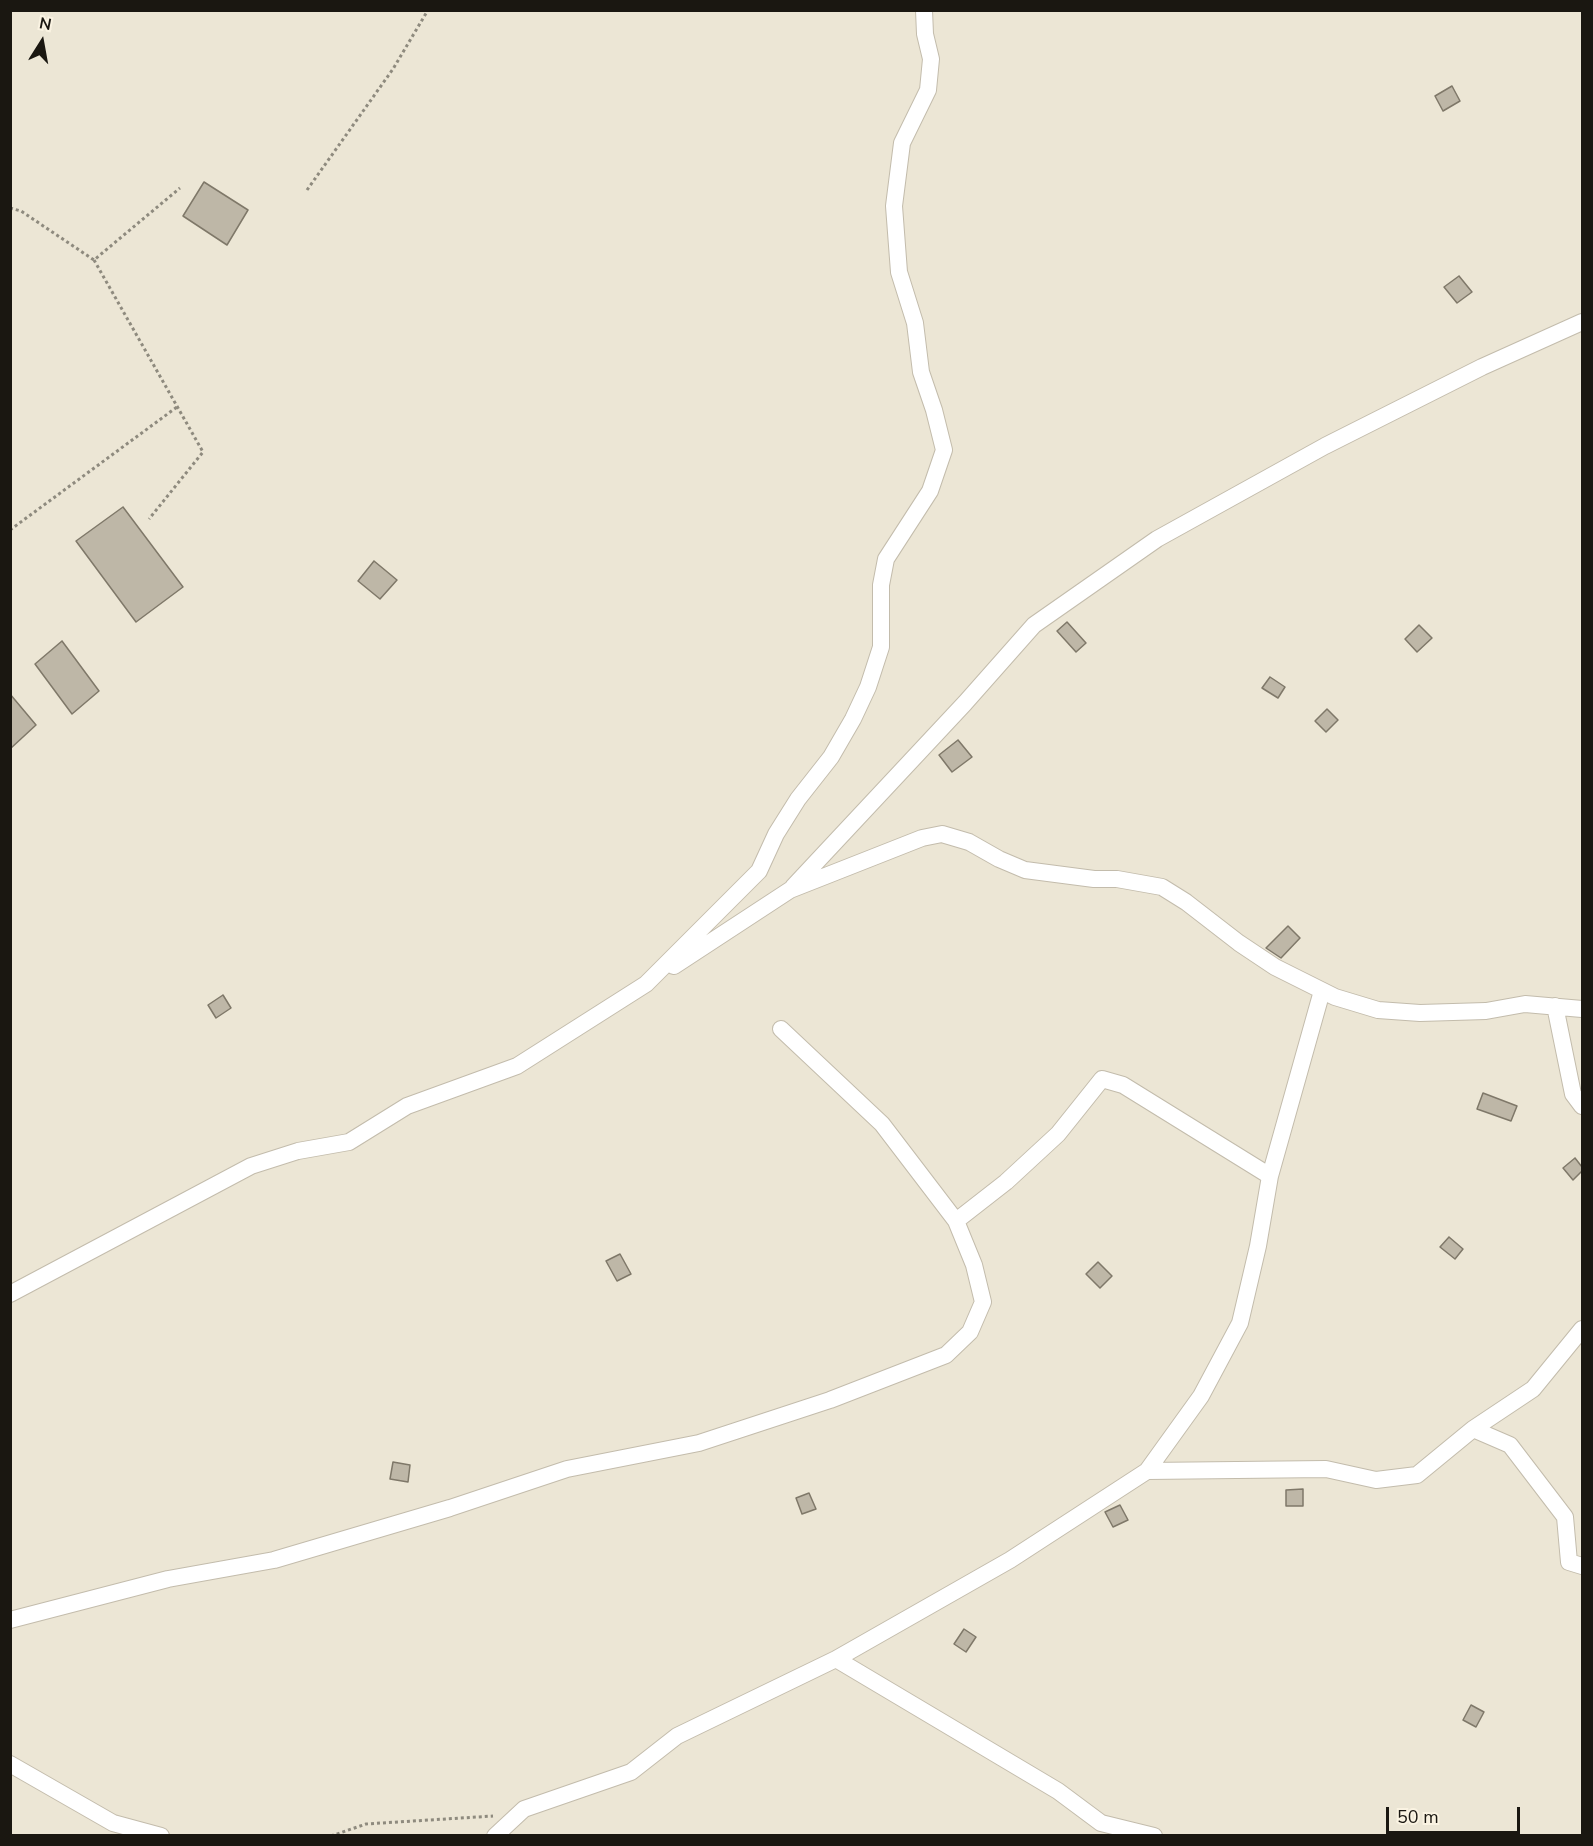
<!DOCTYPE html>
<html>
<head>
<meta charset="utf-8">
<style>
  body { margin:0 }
  #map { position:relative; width:1593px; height:1846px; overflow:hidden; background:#ece6d5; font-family:"Nunito Sans",sans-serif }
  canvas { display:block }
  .frame { position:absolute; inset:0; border:12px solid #1a1711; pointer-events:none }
  .north { position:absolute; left:12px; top:12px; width:60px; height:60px; -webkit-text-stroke:4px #faf3e2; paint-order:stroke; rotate:11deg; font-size:16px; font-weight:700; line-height:24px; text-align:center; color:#1a1711 }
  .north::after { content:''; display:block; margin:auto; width:21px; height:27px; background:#1a1711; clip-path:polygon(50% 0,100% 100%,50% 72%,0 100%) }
  .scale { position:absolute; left:1386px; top:1807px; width:134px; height:27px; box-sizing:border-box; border:3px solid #1a1711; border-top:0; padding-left:8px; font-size:18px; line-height:21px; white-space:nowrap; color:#1a1711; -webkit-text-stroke:4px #faf3e2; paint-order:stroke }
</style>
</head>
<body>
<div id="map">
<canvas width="1593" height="1846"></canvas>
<div class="frame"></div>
<div class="north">N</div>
<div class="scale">50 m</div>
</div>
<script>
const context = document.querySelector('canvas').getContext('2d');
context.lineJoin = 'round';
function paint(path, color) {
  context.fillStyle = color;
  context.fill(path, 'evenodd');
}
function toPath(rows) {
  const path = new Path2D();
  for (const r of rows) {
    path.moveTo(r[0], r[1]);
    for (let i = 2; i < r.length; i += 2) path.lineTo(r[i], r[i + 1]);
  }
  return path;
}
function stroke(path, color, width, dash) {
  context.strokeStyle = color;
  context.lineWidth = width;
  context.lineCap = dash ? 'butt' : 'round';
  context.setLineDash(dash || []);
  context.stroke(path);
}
const building = toPath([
  [1452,86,1460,101,1443,111,1435,96,1452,86],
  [204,182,248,210,227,245,183,216,204,182],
  [1459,276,1472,292,1457,303,1444,287,1459,276],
  [123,507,183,587,136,622,76,541,123,507],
  [374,561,397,580,380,599,358,581,374,561],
  [1067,622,1086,643,1076,652,1057,631,1067,622],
  [1419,625,1432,638,1417,652,1405,639,1419,625],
  [62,641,99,691,72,714,35,664,62,641],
  [1270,677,1285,687,1278,698,1262,688,1270,677],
  [10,694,36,725,10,749,10,694],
  [1327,709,1338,720,1326,732,1315,721,1327,709],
  [958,740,972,757,952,772,939,755,958,740],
  [1288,926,1300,938,1281,958,1266,948,1288,926],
  [223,995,231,1008,216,1018,208,1005,223,995],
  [1483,1093,1517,1106,1511,1121,1477,1109,1483,1093],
  [1575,1158,1582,1167,1582,1171,1573,1180,1563,1168,1575,1158],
  [1449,1237,1463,1249,1455,1259,1440,1247,1449,1237],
  [620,1254,631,1274,617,1281,606,1261,620,1254],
  [1098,1262,1112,1276,1100,1288,1086,1274,1098,1262],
  [393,1462,410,1465,408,1482,390,1479,393,1462],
  [1303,1489,1303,1506,1286,1506,1286,1490,1303,1489],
  [809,1493,816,1509,802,1514,796,1498,809,1493],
  [1120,1505,1128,1520,1113,1527,1105,1512,1120,1505],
  [964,1629,976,1637,966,1652,954,1644,964,1629],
  [1471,1705,1484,1712,1476,1727,1463,1720,1471,1705]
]);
const path = toPath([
  [307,190,393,69,428,10],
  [10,208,21,211,94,260,180,188],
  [94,260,203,452,149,519],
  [10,530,177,407],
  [331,1836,366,1824,493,1816]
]);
const minor = toPath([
  [793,887,965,703,1034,625,1157,539,1325,446,1482,367,1582,322],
  [674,966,790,890,922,838,942,834,969,842,999,859,1025,870,1094,879,1117,879,1162,887,1186,902,1239,943,1275,967,1335,997,1378,1010,1420,1013,1486,1011,1525,1004,1582,1009],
  [1555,1006,1573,1094,1582,1106],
  [956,1221,1006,1182,1058,1134,1102,1079,1123,1085,1270,1176],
  [10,1294,251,1166,298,1151,349,1142,407,1106,517,1066,646,984,759,871,776,834,798,799,831,757,853,719,868,687,881,647,881,585,886,559,930,491,944,450,934,410,921,372,915,323,899,272,894,206,902,143,928,90,931,59,925,34,924,10],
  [1473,1429,1510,1445,1565,1517,1569,1562,1582,1566],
  [1147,1471,1201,1396,1240,1323,1258,1246,1270,1176,1322,991],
  [10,1620,168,1579,274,1560,450,1508,567,1469,699,1443,830,1400,946,1355,970,1332,983,1302,974,1265,956,1221,882,1124,781,1029],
  [836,1659,1058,1791,1101,1823,1154,1836],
  [10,1764,113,1823,161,1836],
  [495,1836,524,1809,631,1772,677,1736,836,1659,1010,1560,1147,1471,1326,1469,1376,1480,1417,1475,1473,1429,1533,1389,1582,1329]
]);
paint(building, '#beb7a7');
stroke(building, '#7f7869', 1.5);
stroke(minor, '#c3bcac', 18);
stroke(path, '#8e8a7e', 3, [3, 3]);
stroke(minor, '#fff', 16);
</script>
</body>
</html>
